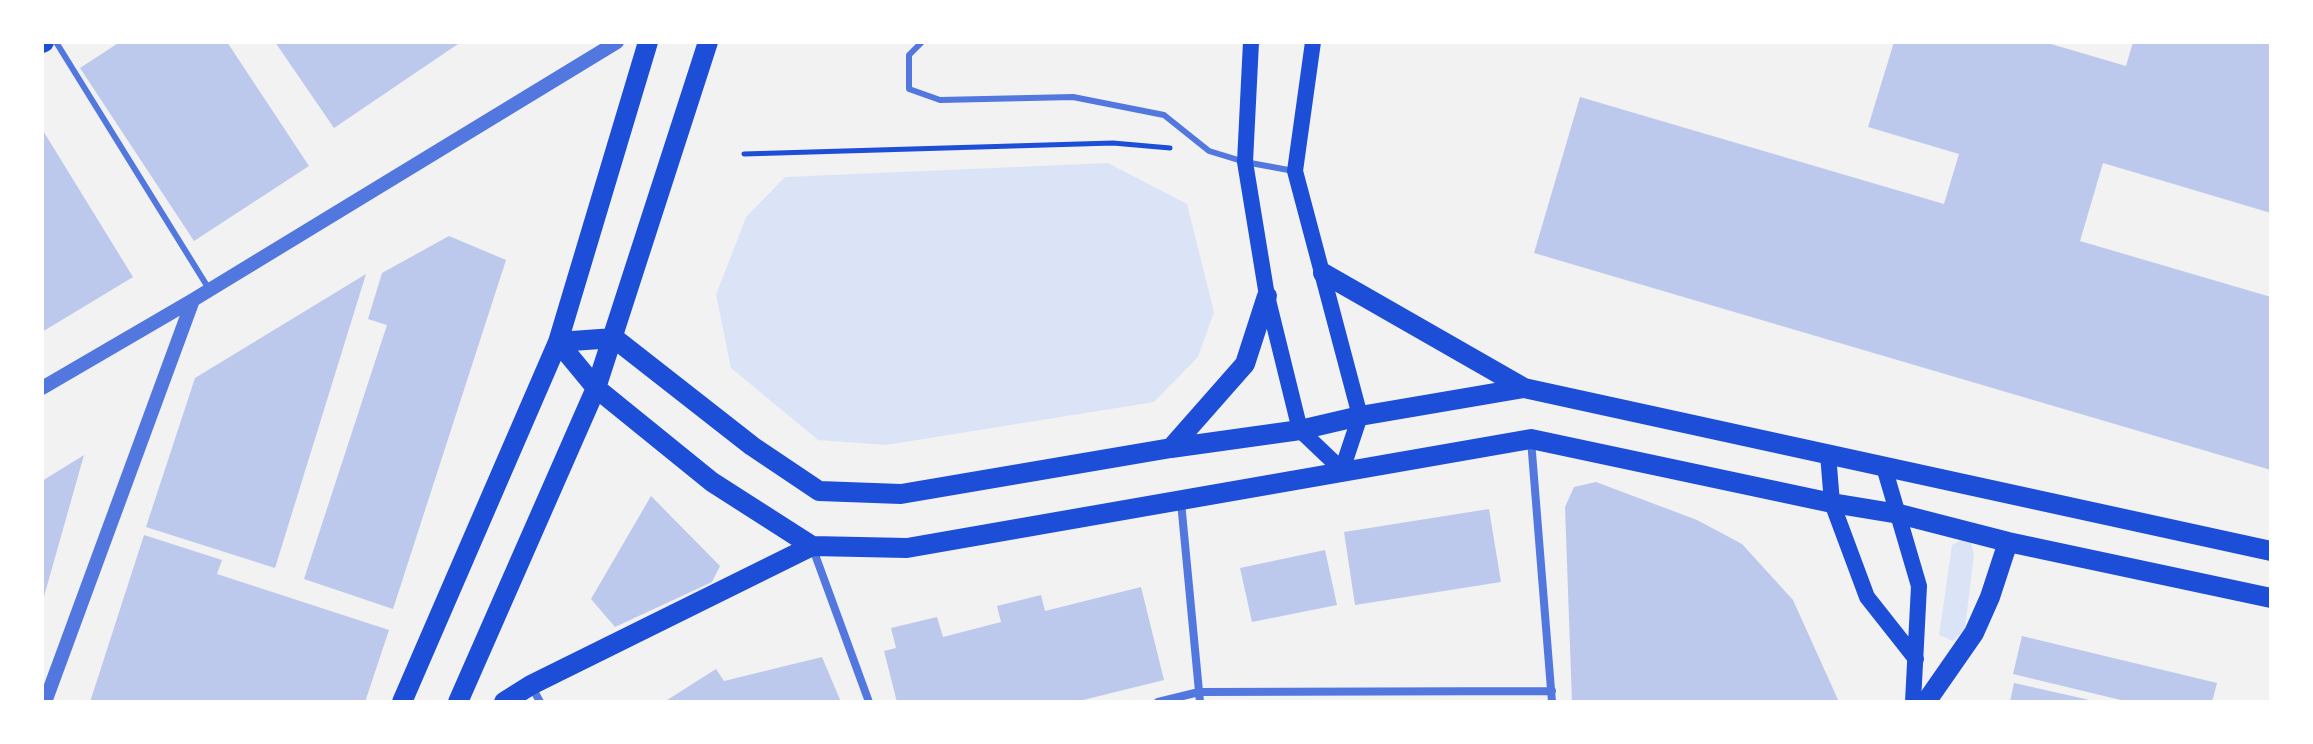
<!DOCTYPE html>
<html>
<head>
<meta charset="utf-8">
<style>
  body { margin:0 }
  #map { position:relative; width:2313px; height:744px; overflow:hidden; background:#f2f2f2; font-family:"Alegreya Sans",sans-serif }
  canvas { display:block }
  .frame { position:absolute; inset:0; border:44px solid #fff; pointer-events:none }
</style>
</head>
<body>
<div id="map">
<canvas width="2313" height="744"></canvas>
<div class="frame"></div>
</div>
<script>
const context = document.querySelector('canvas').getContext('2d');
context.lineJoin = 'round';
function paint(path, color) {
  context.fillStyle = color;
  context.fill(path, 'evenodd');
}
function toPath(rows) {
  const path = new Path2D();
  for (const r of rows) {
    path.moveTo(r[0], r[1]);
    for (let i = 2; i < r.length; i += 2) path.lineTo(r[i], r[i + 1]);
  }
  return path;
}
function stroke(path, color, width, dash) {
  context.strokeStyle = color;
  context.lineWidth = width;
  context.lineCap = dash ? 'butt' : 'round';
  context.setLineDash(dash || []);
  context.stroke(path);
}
const green = toPath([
  [1108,163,1187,204,1214,312,1198,357,1154,402,886,445,818,440,731,368,716,295,746,217,785,177],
  [1969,536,1974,554,1965,629,1953,641,1939,635,1952,545]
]);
const building = toPath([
  [120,42,227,42,309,166,194,241,80,68],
  [275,42,461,42,334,128],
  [1894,42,2044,42,2126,66,2133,42,2271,42,2271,213,2103,163,2080,241,2271,297,2271,470,1534,253,1580,97,1944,204,1959,154,1868,127],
  [42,129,133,277,42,332],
  [449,236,506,260,393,609,304,579,387,325,368,319,382,273],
  [366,274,275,568,146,527,195,378],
  [84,455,43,600,42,600,42,481],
  [1596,482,1697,520,1742,544,1793,600,1839,702,1572,702,1565,507,1574,487],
  [651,496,720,566,712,582,615,627,591,599],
  [1489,509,1501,582,1355,605,1344,532],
  [144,535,222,560,217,574,389,630,365,702,90,702],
  [1325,550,1337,605,1252,622,1240,568],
  [1141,587,1164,680,1075,702,897,702,884,651,896,648,891,628,937,617,943,637,1001,622,997,606,1041,595,1045,611],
  [2022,636,2217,683,2212,702,2129,702,2013,674],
  [822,657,841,702,664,702,716,669,724,681],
  [2014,683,2094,701,2094,702,2010,702]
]);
const path = toPath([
  [744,154,1113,143,1170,148]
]);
const service = toPath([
  [56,42,209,289],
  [922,42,909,55,909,89,940,100,1073,97,1164,115,1209,151,1245,162,1294,171]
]);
const minor = toPath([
  [1531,440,1552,702],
  [1181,502,1200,702],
  [813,549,869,702],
  [531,685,540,702],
  [1158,702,1199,692,1552,691]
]);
const tertiary = toPath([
  [42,388,193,300,617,42],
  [45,702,193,300]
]);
const secondary = toPath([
  [1251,42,1245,162,1267,296,1300,430,1342,470,1360,416,1295,171,1313,42],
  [1828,454,1832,503,1867,597,1916,659],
  [1884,467,1919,586,1913,702]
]);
const primary = toPath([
  [42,43,44,42],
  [1323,273,1524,388],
  [614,338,752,446,819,491,901,494,1171,448,1300,430,1360,416,1524,388,2271,551],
  [558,342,596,388,712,482,812,546],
  [558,342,614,338],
  [1171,448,1245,364,1267,296],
  [402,702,558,342,648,42],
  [458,702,596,388,708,42],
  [504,702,531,685,812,546,907,548,1531,439,1832,503,1899,514,2008,542,2271,598],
  [1926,702,1974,633,1990,597,2008,542]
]);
paint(green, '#dbe4f7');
paint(building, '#bdc9ec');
stroke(path, '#1d4ed8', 5);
stroke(service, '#5277de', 6);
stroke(minor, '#5277de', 8);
stroke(tertiary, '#5277de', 14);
stroke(secondary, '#1d4ed8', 16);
stroke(primary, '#1d4ed8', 20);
</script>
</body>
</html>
